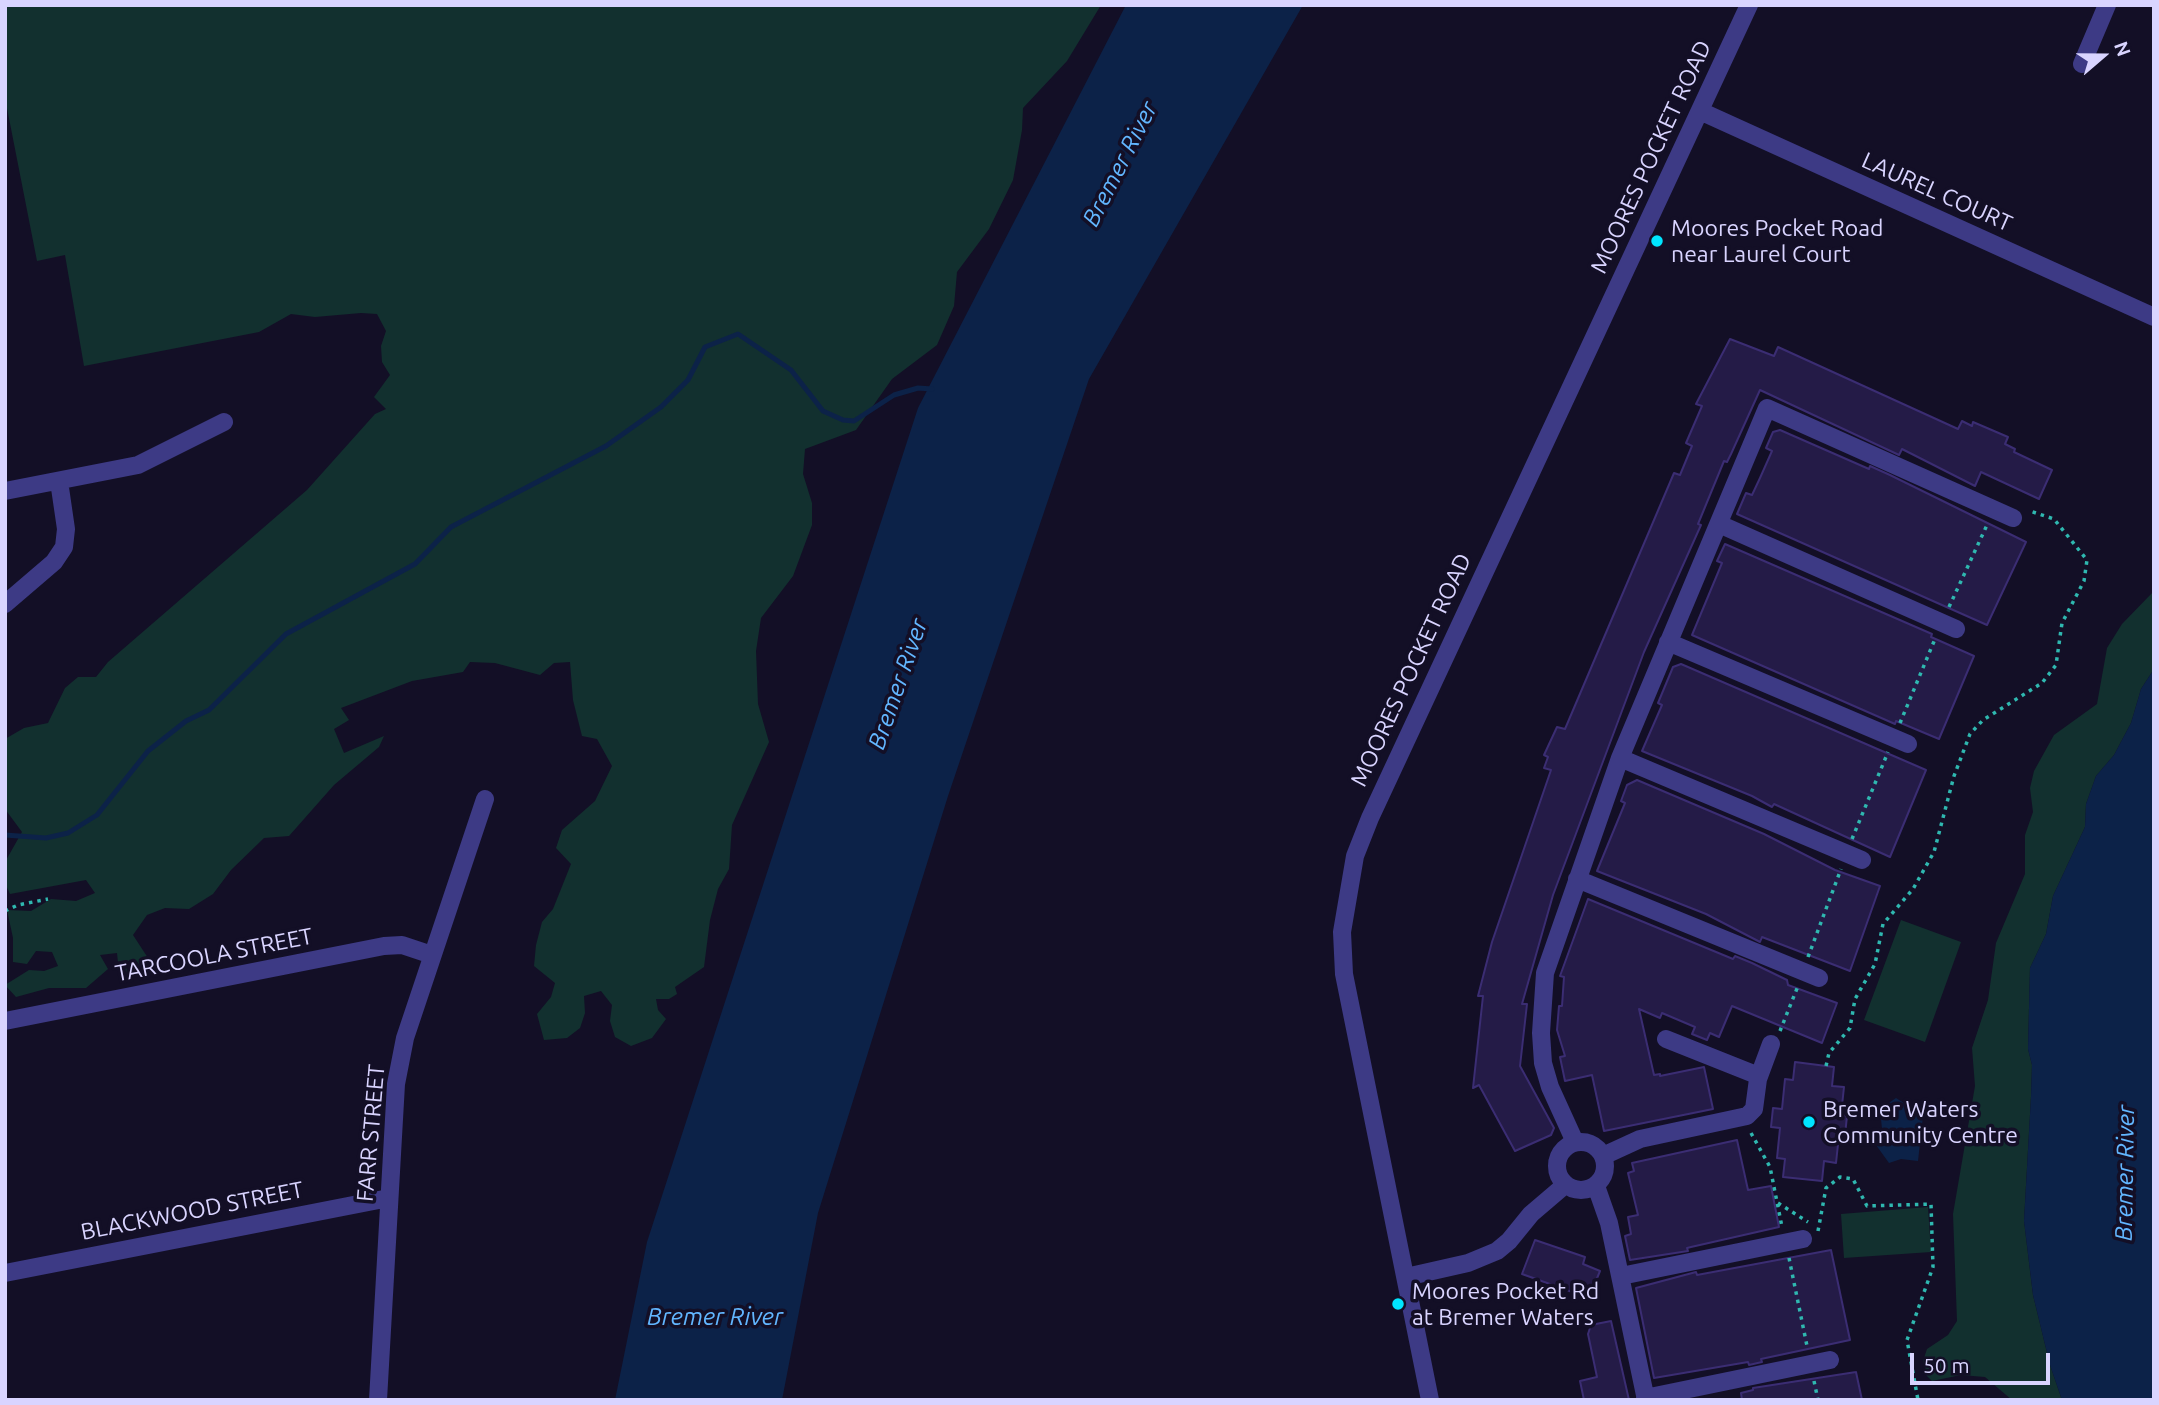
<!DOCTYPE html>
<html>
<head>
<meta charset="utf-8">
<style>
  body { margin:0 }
  #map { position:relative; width:2159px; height:1405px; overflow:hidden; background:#130f26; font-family:Ubuntu,sans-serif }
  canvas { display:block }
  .frame { position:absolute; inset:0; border:7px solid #d9d4ff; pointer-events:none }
  .north { position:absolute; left:2068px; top:21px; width:70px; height:70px; -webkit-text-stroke:5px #130f26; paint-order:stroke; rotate:70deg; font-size:19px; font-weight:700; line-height:28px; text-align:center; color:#d9d4ff }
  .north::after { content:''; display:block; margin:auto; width:24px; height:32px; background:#d9d4ff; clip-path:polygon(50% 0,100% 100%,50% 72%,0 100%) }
  .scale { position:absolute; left:1910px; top:1353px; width:140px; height:32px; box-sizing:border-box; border:4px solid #d9d4ff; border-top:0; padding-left:9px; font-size:21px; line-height:24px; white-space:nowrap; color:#d9d4ff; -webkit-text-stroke:5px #130f26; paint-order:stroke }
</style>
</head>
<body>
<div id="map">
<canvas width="2159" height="1405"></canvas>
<div class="frame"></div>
<div class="north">N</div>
<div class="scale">50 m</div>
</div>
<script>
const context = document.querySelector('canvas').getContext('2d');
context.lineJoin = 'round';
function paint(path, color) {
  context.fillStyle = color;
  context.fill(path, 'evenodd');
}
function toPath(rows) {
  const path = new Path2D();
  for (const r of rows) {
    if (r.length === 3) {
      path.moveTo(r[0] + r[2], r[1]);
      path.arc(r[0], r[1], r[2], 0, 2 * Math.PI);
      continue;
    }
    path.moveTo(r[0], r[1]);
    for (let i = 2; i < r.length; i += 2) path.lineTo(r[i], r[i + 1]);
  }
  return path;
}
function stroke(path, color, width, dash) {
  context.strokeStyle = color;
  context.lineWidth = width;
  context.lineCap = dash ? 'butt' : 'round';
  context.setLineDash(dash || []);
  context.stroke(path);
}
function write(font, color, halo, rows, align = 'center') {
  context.font = font + ' Ubuntu,sans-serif';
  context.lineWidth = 7;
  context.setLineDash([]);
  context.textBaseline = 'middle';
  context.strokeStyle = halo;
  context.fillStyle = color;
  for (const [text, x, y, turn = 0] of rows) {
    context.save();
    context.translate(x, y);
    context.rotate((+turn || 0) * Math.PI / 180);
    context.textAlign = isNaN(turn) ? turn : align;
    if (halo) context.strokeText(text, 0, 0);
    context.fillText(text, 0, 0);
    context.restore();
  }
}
const green = toPath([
  [5,5,1101,5,1067,61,1023,108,1022,130,1013,180,989,229,957,272,954,306,937,345,892,379,856,430,805,449,803,474,812,503,812,525,793,576,761,618,756,651,758,704,769,742,732,825,729,869,718,889,710,920,704,967,675,987,677,994,669,999,656,999,658,1010,666,1019,652,1038,631,1046,615,1037,610,1021,612,1005,601,991,584,996,585,1013,580,1028,567,1038,544,1040,537,1014,551,997,555,983,534,966,536,945,542,922,553,909,571,864,556,848,562,830,595,801,612,766,597,739,582,736,573,700,570,662,554,663,540,675,495,663,470,662,463,672,412,681,341,708,349,720,334,729,344,753,384,736,379,747,334,785,289,836,264,838,231,870,213,894,189,909,165,908,147,915,133,935,148,958,136,974,119,972,117,953,100,955,108,969,86,988,49,988,16,997,5,985,29,970,44,971,58,966,52,952,36,951,27,964,13,962,13,938,7,910,31,911,51,899,76,901,95,893,86,880,10,894,5,883,5,862,22,832,5,809,5,739,24,728,48,723,65,688,78,677,96,677,108,662,307,490,375,414,386,409,374,397,390,375,382,362,381,346,386,331,377,314,361,313,315,317,291,314,259,332,84,366,65,255,37,261,5,98],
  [2154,591,2154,669,2141,689,2131,723,2114,755,2096,776,2086,804,2085,827,2053,896,2046,934,2030,968,2028,1049,2032,1065,2031,1097,2024,1221,2033,1295,2050,1365,2062,1400,2012,1400,1985,1377,1961,1375,1932,1381,1926,1375,1923,1361,1927,1349,1948,1335,1957,1321,1953,1214,1975,1086,1972,1048,1988,1000,1996,943,2025,874,2025,835,2033,812,2030,788,2034,771,2054,735,2097,704,2107,648,2122,624],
  [1901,920,1961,942,1925,1042,1864,1020],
  [1928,1207,1931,1252,1844,1258,1841,1214]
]);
const water = toPath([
  [1126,5,1303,5,1089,379,948,796,818,1213,782,1400,615,1400,647,1242,918,408],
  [2154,669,2154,1400,2062,1400,2050,1365,2033,1295,2024,1221,2031,1097,2032,1065,2028,1049,2030,968,2046,934,2053,896,2085,827,2086,804,2096,776,2114,755,2131,723,2141,689],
  [1896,1098,1907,1105,1924,1107,1918,1161,1901,1159,1889,1163,1876,1145,1882,1129,1880,1109]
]);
const stream = toPath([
  [5,835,46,838,68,833,97,815,148,751,186,721,209,710,286,634,415,564,451,527,606,446,661,407,688,380,705,347,738,334,791,370,823,411,843,420,854,421,894,395,918,388,932,389]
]);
const building = toPath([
  [1730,339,1774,356,1778,347,1958,429,1962,421,1972,426,1973,422,2008,437,2005,444,2015,449,2014,452,2052,470,2039,499,1981,472,1975,486,1902,449,1899,455,1760,390,1731,454,1727,462,1724,461,1698,524,1701,525,1644,652,1553,895,1522,1004,1527,1004,1520,1066,1554,1128,1551,1135,1515,1151,1479,1085,1473,1088,1483,996,1478,996,1492,942,1551,770,1544,768,1548,757,1544,755,1557,727,1565,729,1674,473,1680,475,1692,446,1686,443,1702,406,1696,404,1730,339],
  [1780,430,1869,469,1870,466,1890,475,2026,542,1987,625,1737,514,1746,493,1752,495,1760,478,1772,451,1766,448,1773,432,1780,430],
  [1725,544,1932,634,1931,637,1974,656,1939,739,1896,721,1895,724,1692,635,1722,563,1717,561,1725,544],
  [1681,664,1926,770,1890,857,1774,804,1772,807,1752,796,1642,751,1662,705,1658,703,1673,667,1681,664],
  [1637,780,1764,834,1835,870,1880,886,1850,971,1762,937,1760,942,1706,914,1597,871,1625,803,1621,801,1627,785,1637,780],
  [1588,899,1733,959,1735,956,1752,963,1787,980,1788,985,1837,1003,1822,1043,1732,1006,1719,1037,1710,1033,1707,1040,1692,1034,1695,1027,1662,1013,1660,1018,1639,1009,1654,1075,1660,1074,1660,1076,1704,1067,1713,1109,1604,1131,1592,1075,1565,1081,1560,1057,1565,1056,1557,1030,1559,1006,1562,1006,1564,977,1560,976,1588,899],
  [1795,1062,1834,1067,1832,1086,1844,1087,1841,1115,1847,1116,1845,1135,1839,1135,1836,1163,1824,1161,1822,1181,1783,1177,1785,1159,1777,1158,1780,1128,1771,1127,1773,1108,1782,1109,1785,1079,1793,1080,1795,1062],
  [1737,1140,1748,1190,1771,1186,1779,1227,1691,1247,1687,1248,1688,1251,1630,1260,1625,1236,1631,1234,1628,1217,1638,1215,1628,1173,1634,1171,1632,1163,1737,1140],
  [1535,1240,1585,1257,1583,1264,1600,1271,1589,1298,1522,1274,1535,1240],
  [1831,1250,1850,1340,1761,1359,1762,1362,1749,1365,1748,1362,1654,1378,1636,1288,1696,1272,1697,1275,1831,1250],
  [1611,1321,1629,1400,1584,1400,1580,1381,1597,1377,1588,1334,1591,1325,1611,1321],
  [1856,1372,1862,1400,1742,1400,1741,1393,1753,1390,1753,1388,1856,1372]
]);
const path = toPath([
  [1949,607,1987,525],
  [1900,723,1935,639],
  [1852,839,1888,752],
  [5,911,18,905,48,899],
  [1808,957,1841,869],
  [1780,1031,1798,986],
  [1826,1066,1829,1053,1850,1028,1855,999,1875,964,1883,924,1913,889,1934,852,1954,776,1970,734,1983,720,2042,683,2056,665,2062,623,2084,581,2087,560,2054,519,2030,511],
  [1751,1133,1770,1167,1782,1227],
  [1778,1203,1808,1222],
  [1818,1231,1826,1188,1840,1177,1853,1179,1867,1206,1931,1204,1933,1267,1907,1340,1918,1400],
  [1789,1258,1807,1346],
  [1814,1381,1818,1400]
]);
const minor = toPath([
  [2082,64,2107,5],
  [1700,111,2154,317],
  [5,491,138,465,224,422],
  [1719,524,1956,629],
  [5,604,54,562,64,547,66,529,59,481],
  [1668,642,1908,744],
  [1620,758,1862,860],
  [1577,879,1819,978],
  [5,1021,384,946,402,945,432,955],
  [1666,1039,1759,1076],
  [1581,1166,24],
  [1575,1142,1550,1087,1543,1063,1541,1033,1545,973,1620,758,1767,408,2013,518],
  [1603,1156,1640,1139,1747,1116,1754,1109,1758,1079,1771,1044],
  [1596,1186,1609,1223,1646,1400],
  [5,1273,389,1198],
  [1621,1276,1803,1239],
  [1406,1277,1468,1263,1497,1251,1509,1241,1531,1214,1565,1185],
  [1645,1398,1830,1360],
  [378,1400,396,1084,405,1038,485,799],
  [1430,1400,1344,974,1342,932,1355,856,1370,818,1749,5]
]);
const markers = [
  [1657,241,7,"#00e5ff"],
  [1809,1122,7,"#00e5ff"],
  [1398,1304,7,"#00e5ff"]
];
const streetNames = [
  ["MOORES POCKET ROAD",1651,157,-65],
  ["LAUREL COURT",1937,192,24],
  ["MOORES POCKET ROAD",1411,670,-65],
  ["TARCOOLA STREET",214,955,-11],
  ["FARR STREET",371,1133,-85],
  ["BLACKWOOD STREET",192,1211,-11]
];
const poiNames = [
  ["Moores Pocket Road",1671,228],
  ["near Laurel Court",1671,254],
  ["Bremer Waters",1823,1109],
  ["Community Centre",1823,1135],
  ["Moores Pocket Rd",1412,1291],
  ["at Bremer Waters",1412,1317]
];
const waterNames = [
  ["Bremer River",1120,164,-63],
  ["Bremer River",898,684,-71],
  ["Bremer River",2125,1173,-89],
  ["Bremer River",715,1317]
];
paint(green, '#12302f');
paint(water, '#0c2248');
stroke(stream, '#0c2248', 5);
paint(building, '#241b47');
stroke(building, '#3b2d73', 2);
stroke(path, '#2fb8b0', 3.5, [3.5, 5]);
stroke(minor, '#3d3a85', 18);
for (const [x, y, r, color] of markers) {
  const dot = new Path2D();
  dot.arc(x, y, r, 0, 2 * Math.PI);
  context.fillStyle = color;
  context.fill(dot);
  stroke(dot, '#130f26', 2.5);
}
write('23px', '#d9d4ff', '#130f26', streetNames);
write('23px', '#d9d4ff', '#130f26', poiNames, 'left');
write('italic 24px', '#62b6ff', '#130f26', waterNames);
</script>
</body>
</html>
